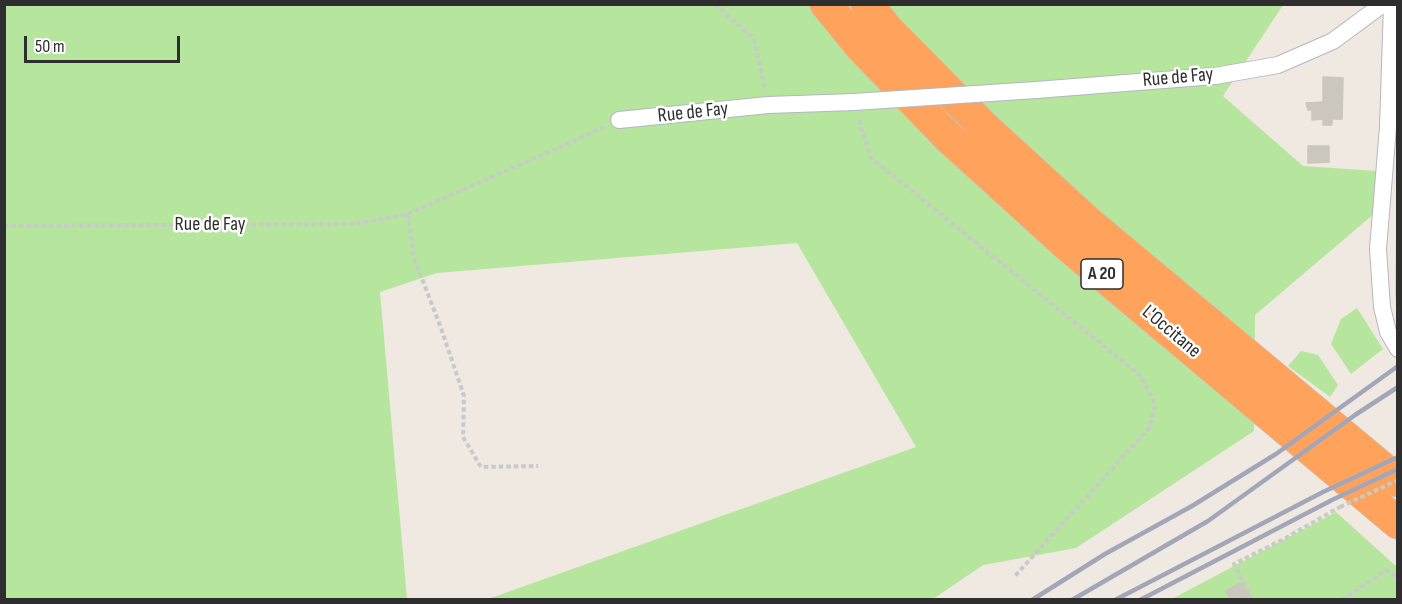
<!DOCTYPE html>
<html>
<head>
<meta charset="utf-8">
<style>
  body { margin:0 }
  #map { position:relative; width:1402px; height:604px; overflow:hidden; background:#efe9e1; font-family:"Sofia Sans Condensed",sans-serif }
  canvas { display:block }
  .frame { position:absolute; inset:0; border:6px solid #2e2e2e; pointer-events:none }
  .scale { position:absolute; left:24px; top:36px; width:156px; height:27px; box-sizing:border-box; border:3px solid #2e2e2e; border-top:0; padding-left:8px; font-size:18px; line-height:21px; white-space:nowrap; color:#2e2e2e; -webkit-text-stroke:4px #fff; paint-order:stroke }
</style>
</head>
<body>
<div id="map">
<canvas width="1402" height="604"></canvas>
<div class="frame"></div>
<div class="scale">50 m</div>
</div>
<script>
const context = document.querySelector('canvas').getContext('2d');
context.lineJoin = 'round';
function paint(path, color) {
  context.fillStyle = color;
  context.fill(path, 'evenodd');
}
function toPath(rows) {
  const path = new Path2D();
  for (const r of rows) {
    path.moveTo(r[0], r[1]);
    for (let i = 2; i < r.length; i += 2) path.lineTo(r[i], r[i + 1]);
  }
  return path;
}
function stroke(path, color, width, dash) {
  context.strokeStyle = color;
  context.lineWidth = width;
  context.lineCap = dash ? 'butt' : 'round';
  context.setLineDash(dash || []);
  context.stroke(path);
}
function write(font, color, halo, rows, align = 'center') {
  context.font = font + ' "Sofia Sans Condensed",sans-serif';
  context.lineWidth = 5;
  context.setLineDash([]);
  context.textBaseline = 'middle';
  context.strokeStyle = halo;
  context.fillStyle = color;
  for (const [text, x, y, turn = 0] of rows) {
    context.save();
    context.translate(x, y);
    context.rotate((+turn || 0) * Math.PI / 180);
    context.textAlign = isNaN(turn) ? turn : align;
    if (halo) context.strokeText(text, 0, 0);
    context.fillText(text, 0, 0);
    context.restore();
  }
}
const green = toPath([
  [4,5,1283,5,1223,96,1303,166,1376,171,1375,213,1255,315,1254,431,1076,548,983,565,933,599,488,599,916,447,797,243,437,273,380,292,407,599,5,599],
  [1397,175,1397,307,1395,294],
  [1357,308,1383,349,1351,374,1331,344,1341,319],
  [1301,351,1318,355,1338,385,1330,397,1288,366],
  [1336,512,1397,567,1397,599,1170,600]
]);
const building = toPath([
  [1323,77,1343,78,1342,119,1332,119,1332,125,1323,125,1323,119,1312,120,1312,110,1308,110,1306,103,1323,102,1323,77],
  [1308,146,1329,146,1329,162,1308,163,1308,146],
  [1241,583,1249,596,1243,600,1231,600,1226,591,1241,583]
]);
const path = toPath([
  [715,4,754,39,765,89],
  [859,120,871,158,1141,376,1155,404,1150,427,1015,576],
  [408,214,414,258,441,328,464,396,463,437,481,467,538,466],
  [4,226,355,224,408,214,605,127],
  [1252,600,1234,564,1282,540,1340,507],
  [1342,600,1386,570,1398,579]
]);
const minor = toPath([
  [1392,4,1388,127,1378,249,1382,307,1388,332,1398,349],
  [1036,90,1215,76,1278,65,1333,41,1383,4],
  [619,120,768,105,854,102]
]);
const motorway = toPath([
  [826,4,861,47,948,137,1067,245,1398,523],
  [867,4,888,30,985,128,1089,223,1398,481]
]);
const rail = toPath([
  [1032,600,1105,554,1192,506,1276,454,1398,366],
  [1072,600,1208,521,1355,415,1398,387],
  [1115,600,1323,492,1398,457],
  [1140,600,1332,500,1398,469]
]);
const pathBridge = toPath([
  [1340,507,1398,480]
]);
const minorBridge = toPath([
  [854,102,1036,90]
]);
const shields = [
  [1102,274,42]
];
const shieldNames = [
  ["A 20",1102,274]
];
const streetNames = [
  ["Rue de Fay",1178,78,-5],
  ["Rue de Fay",693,113,-6],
  ["Rue de Fay",210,225],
  ["L'Occitane",1171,332,40]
];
paint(green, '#b6e59e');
paint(building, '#cbc7bf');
stroke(building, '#cbc5ba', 1.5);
stroke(minor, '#b4b7c1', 18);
stroke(motorway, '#c9c9c9', 33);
stroke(path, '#c9c9c9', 4, [4.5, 3]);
stroke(minor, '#fff', 16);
stroke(motorway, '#ffa35c', 32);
stroke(rail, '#a3a6b8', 4.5);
stroke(minorBridge, '#b4b7c1', 18, []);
stroke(pathBridge, '#c9c9c9', 4, [4.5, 3]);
stroke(minorBridge, '#fff', 16);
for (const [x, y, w] of shields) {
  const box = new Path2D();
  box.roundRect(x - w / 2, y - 15, w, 30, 4.5);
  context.fillStyle = '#fff';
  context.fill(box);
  stroke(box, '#2e2e2e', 1.5);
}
write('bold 18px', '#2e2e2e', null, shieldNames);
write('20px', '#2e2e2e', '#fff', streetNames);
</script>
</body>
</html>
